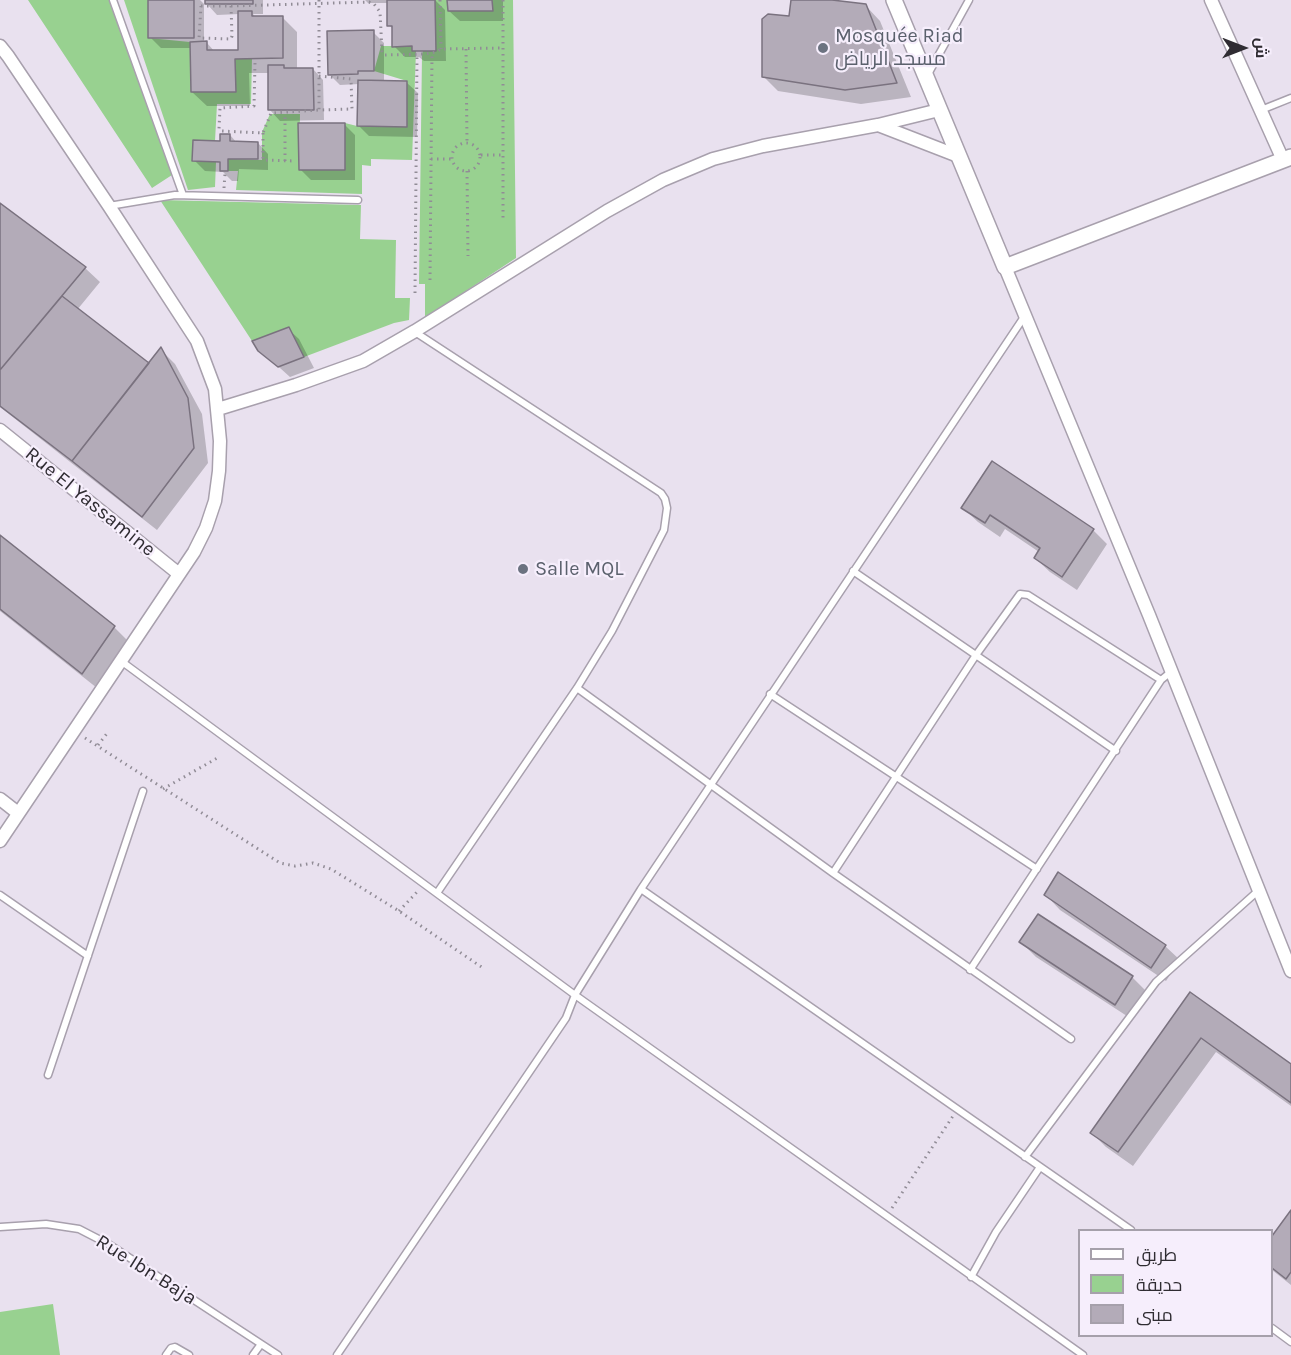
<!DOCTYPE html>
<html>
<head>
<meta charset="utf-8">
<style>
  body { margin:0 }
  #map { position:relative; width:1291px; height:1355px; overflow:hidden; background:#e9e1ef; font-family:Karla,Cairo,sans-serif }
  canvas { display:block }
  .legend { position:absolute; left:1078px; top:1229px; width:195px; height:108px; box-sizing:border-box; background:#f6eefc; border:2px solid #a6a0ab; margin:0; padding:8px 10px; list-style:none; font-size:18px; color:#2f2c32 }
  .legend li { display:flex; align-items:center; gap:12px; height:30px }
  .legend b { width:30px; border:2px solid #a6a0ab }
  .north { position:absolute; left:1213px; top:18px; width:60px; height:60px; -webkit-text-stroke:4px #f6eefc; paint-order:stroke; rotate:90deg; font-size:16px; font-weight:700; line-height:24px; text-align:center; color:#2f2c32 }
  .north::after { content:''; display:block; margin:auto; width:21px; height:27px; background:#2f2c32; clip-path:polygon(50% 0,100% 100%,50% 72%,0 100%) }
</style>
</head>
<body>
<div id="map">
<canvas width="1291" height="1355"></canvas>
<ul class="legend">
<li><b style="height:8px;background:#fff"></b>طريق</li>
<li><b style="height:16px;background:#98d190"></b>حديقة</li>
<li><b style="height:16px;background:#b3abb8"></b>مبنى</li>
</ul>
<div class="north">ش</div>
</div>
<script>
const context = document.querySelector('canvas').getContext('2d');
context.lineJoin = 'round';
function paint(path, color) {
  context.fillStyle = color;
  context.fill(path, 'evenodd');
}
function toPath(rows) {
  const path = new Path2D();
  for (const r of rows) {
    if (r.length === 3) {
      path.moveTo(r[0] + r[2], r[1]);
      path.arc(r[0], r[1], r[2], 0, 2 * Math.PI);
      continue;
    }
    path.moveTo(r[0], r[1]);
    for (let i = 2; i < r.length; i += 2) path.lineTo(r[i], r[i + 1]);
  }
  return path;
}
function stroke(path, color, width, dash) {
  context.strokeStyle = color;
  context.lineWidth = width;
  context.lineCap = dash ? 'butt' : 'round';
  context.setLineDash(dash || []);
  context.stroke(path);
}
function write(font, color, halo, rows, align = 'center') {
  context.font = font + ' Karla,Cairo,sans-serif';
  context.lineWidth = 4.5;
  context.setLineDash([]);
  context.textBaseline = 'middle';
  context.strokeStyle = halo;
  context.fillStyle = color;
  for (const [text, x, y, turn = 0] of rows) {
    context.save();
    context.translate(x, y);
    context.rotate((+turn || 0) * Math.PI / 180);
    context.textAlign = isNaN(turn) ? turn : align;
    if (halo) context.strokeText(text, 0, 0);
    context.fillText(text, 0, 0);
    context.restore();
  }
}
const green = toPath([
  [28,0,110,0,172,175,152,188],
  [124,0,148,0,149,38,190,42,191,92,235,92,235,59,252,58,251,104,217,104,215,141,193,140,192,161,216,162,215,187,188,190],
  [435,0,513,0,516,258,425,318,425,284,419,284,422,54,423,51,436,51],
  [381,46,412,46,412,51,416,51,412,160,371,159,371,166,362,165,362,194,236,190,238,171,228,171,228,159,262,160,262,132,270,114,300,114,299,170,345,170,345,123,357,126,407,126,407,81,374,71],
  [160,200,361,205,360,239,396,240,395,298,410,298,409,320,394,323,304,357,289,327,252,341],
  [53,1304,60,1355,0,1355,0,1312]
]);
const shadow = toPath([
  [150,0,200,0,204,4,204,43,207,43,215,52,239,52,239,14,217,15,207,4,206,0,263,0,263,14,253,14,256,18,282,17,297,32,297,70,313,69,323,80,324,120,280,121,270,110,269,73,249,73,250,106,207,106,192,92,192,48,161,48,150,37],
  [365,0,435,0,445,10,446,61,424,61,419,57,405,57,394,46,394,30,389,25,389,3,368,3],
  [449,0,503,0,503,21,460,21,449,11],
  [793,0,821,0,866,6,880,21,911,97,861,104,778,91,763,76,791,18],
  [373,32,384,43,384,82,407,83,418,93,417,137,369,136,358,125,359,84,340,85,329,74],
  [344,124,355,135,355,180,311,180,300,169],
  [230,135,237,143,258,143,268,154,268,170,239,169,238,181,232,181,223,172,205,171,194,160],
  [0,205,85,268,100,282,77,310,150,365,161,350,175,364,202,414,208,463,157,530,0,407],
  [288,329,299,339,314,368,290,377,260,350],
  [963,508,1093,530,1107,544,1077,590,1050,572,1035,558,1039,552,1005,529,1000,537,978,522],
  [0,537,114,627,129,642,97,688,0,611],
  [1046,895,1165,946,1180,960,1166,981,1060,910],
  [1038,916,1132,977,1147,992,1130,1018,1036,957,1021,942],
  [1190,994,1291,1066,1291,1106,1216,1052,1133,1166,1106,1147,1092,1133],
  [1291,1213,1291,1285,1272,1270,1272,1239]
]);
const building = toPath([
  [148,0,194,0,194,38,148,38,148,0],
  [205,0,253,0,253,4,205,4,205,0],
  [387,0,435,0,436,51,412,51,412,46,392,47,392,26,387,26,387,0],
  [447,0,492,0,493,11,448,11,447,0],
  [791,0,832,0,866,4,897,83,845,90,762,77,762,19,768,14,789,16,791,0],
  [238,11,252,11,252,16,283,16,283,58,235,59,236,92,191,92,190,42,207,41,207,50,238,50,238,11],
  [374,30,374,71,358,71,358,74,328,75,327,31,374,30],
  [268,65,284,65,284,68,313,68,314,110,268,110,268,65],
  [358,80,407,81,407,127,357,126,358,80],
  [298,123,345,123,345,170,299,170,298,123],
  [220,134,230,134,230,141,258,142,258,159,228,159,228,171,220,171,220,162,192,161,193,140,220,141,220,134],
  [0,203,86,267,0,370,0,203],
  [62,296,149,363,72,461,0,406,0,370,62,296],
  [289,327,304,357,278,367,258,351,252,341,289,327],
  [161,347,188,398,194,448,142,517,72,461,161,347],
  [992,461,1094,529,1062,577,1034,558,1040,548,990,515,985,523,961,508,992,461],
  [0,535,115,626,82,674,0,609,0,535],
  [1058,872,1166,945,1151,968,1044,895,1058,872],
  [1038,914,1133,976,1115,1005,1019,942,1038,914],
  [1190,992,1291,1064,1291,1103,1201,1038,1118,1152,1090,1133,1190,992],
  [1291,1210,1291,1272,1286,1279,1272,1268,1272,1236,1291,1210]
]);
const path = toPath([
  [319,0,319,76],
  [440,0,441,49],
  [503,0,503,221],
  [201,6,231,6,232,36,231,39,199,38,201,6],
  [231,6,369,2,374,4,380,12,382,51,384,55,425,54,436,52,441,49,503,48],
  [466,49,467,143],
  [255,63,254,106,220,108,219,129,221,131,263,133,271,113,319,110],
  [319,76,351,79,352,109,319,110,319,76],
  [263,133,263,160,295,161],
  [466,157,14],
  [481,155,503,155],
  [431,159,453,159],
  [285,161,285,113],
  [467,171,468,256],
  [224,188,225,174],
  [430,280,432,54],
  [415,293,417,55],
  [85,738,280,863,295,866,313,863,331,869,399,911,483,968],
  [98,745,108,732],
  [163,789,219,757],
  [399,911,417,892],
  [892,1208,953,1116]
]);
const service = toPath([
  [113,0,183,195],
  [927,76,969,0],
  [1261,110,1291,98],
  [109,206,175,195,358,200],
  [415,332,661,493,665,499,667,508,664,530,612,631,577,688,437,893],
  [853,571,1116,751],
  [121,661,575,995,1083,1355],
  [577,688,833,873,1071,1039],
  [770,694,1037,869],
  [833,873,976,655,1020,594,1028,595,1161,680],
  [641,889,1131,1230],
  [0,895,88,956],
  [970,970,1161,680,1172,671],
  [48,1075,143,791],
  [1025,1157,1156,982,1259,890],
  [0,1227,46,1224,79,1229,110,1245,278,1355],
  [971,1277,996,1232,1040,1167],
  [1272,1328,1291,1342],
  [166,1355,171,1348,175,1347,189,1355],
  [253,1355,261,1344],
  [337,1355,566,1018,575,995,641,889,1024,317]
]);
const minor = toPath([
  [1211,0,1283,160],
  [0,46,8,56,109,206,197,341,215,389,220,441,219,471,215,501,206,528,194,552,0,841],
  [878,125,958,156],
  [1005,267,1149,615,1291,971],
  [218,409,296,385,363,361,415,331,607,211,663,180,713,159,763,146,878,125,939,110],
  [0,430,179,574],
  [0,799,18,813]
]);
const tertiary = toPath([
  [894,0,1005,267,1291,157]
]);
const markers = [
  [823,48,6,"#6b7280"],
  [523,569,6,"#6b7280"]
];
const worshipNames = [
  ["Mosquée Riad",835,36],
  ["مسجد الرياض",835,59],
  ["Salle MQL",535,569]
];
const streetNames = [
  ["Rue El Yassamine",90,502,39],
  ["Rue Ibn Baja",146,1270,32]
];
paint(green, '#98d190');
paint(shadow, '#0003');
paint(building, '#b3abb8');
stroke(building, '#7a727f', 1.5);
stroke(service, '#a8a0ad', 9);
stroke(minor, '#a8a0ad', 15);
stroke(tertiary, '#a8a0ad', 18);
stroke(path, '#918c96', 3, [1.5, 4.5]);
stroke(service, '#fff', 6);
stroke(minor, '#fff', 12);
stroke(tertiary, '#fff', 15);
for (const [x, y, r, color] of markers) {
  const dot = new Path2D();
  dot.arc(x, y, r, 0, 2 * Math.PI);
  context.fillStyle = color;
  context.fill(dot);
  stroke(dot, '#f6eefc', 2);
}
write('20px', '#5b616d', '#f6eefc', worshipNames, 'left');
write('20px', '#2f2c32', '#f6eefc', streetNames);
</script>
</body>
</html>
